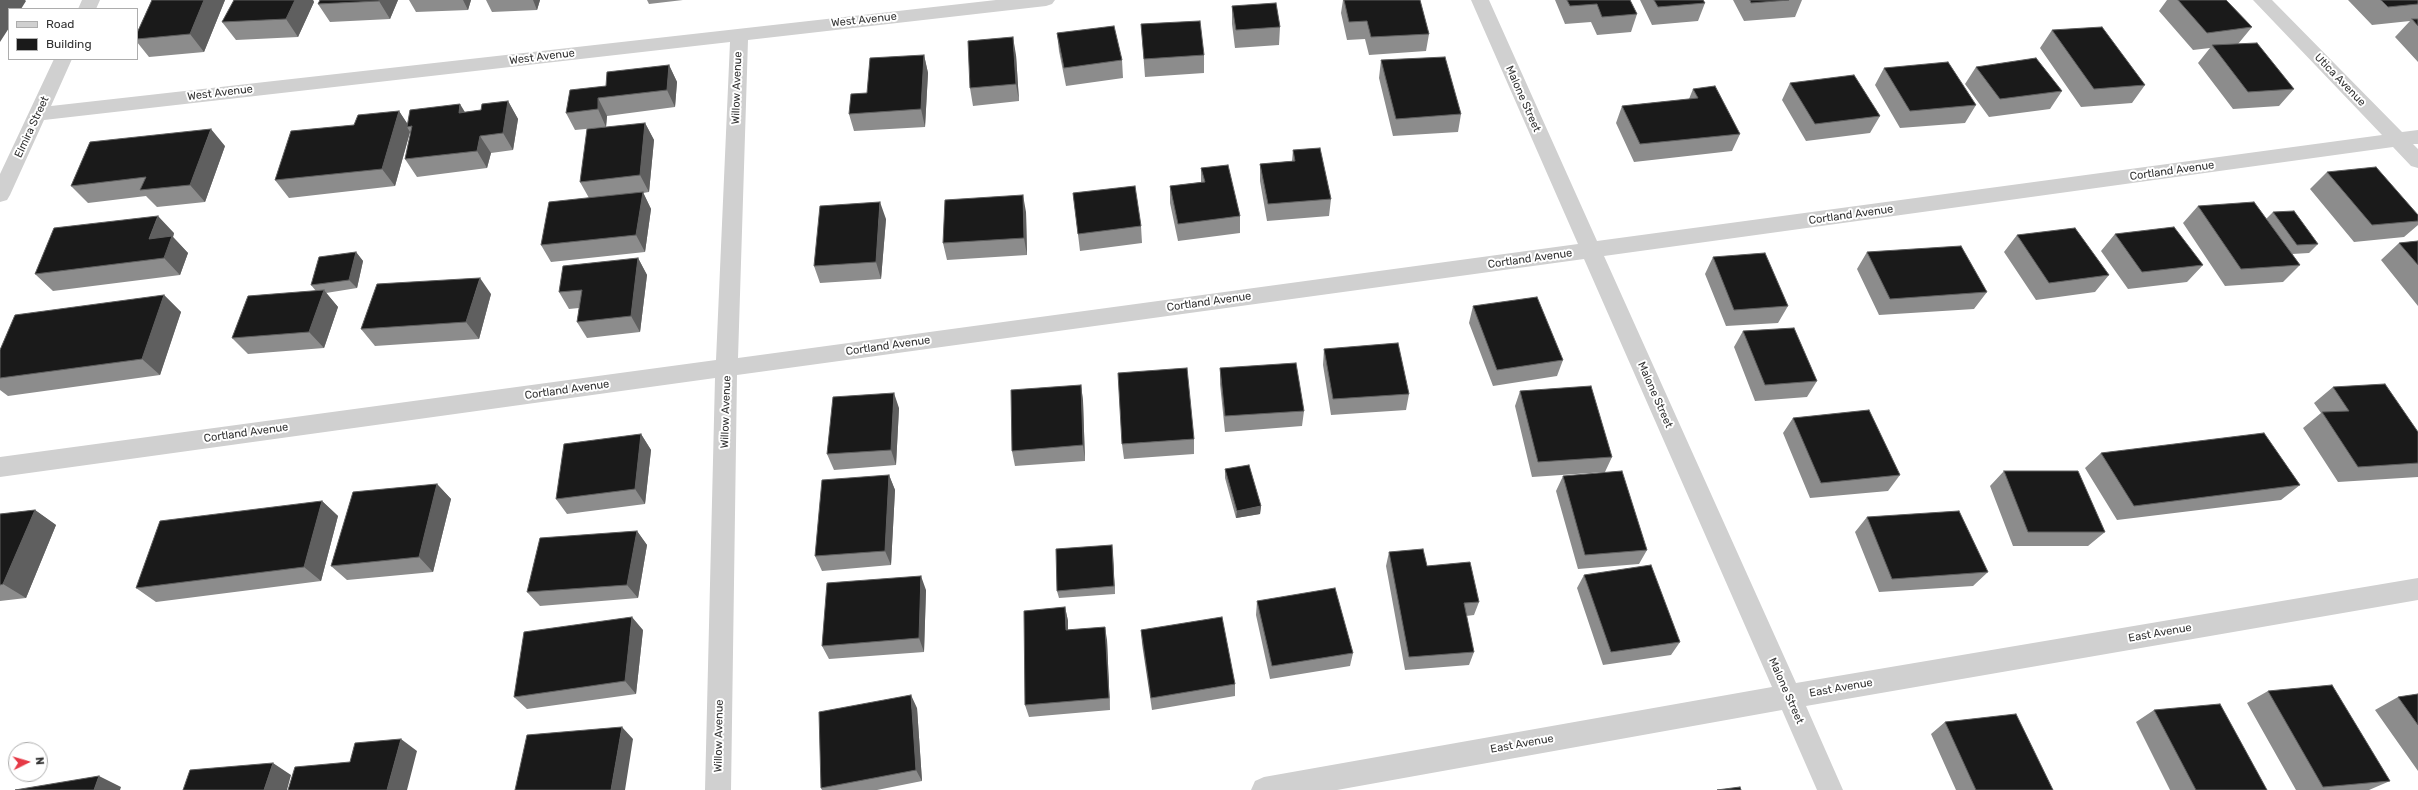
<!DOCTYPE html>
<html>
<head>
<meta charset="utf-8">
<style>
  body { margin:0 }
  #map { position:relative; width:2418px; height:790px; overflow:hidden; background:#fff; font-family:Rubik,sans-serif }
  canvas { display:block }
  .legend { position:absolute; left:8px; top:8px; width:130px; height:52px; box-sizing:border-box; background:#fff; border:1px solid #adadad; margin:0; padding:5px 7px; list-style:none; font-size:12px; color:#333 }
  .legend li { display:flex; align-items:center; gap:8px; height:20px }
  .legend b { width:20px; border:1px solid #adadad }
  .north { position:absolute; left:8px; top:742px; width:40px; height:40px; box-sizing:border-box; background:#fff; border:1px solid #adadad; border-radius:50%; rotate:85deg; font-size:11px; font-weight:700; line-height:16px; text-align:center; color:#333 }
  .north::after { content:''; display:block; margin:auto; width:14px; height:18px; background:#e63946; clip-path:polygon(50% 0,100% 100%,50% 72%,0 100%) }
</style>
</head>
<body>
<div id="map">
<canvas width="2418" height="790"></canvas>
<ul class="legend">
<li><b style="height:5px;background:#d0d0d0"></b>Road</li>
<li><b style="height:11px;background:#1a1a1a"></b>Building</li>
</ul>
<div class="north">N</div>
</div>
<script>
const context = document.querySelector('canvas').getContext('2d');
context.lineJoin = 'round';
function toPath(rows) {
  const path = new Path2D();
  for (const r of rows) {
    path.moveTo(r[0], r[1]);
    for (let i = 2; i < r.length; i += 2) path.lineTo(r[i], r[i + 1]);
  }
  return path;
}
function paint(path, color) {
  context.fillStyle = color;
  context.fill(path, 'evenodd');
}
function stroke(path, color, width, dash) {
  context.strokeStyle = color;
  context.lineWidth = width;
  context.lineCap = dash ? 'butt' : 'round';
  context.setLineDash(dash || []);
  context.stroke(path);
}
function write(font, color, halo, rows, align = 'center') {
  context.font = font + ' Rubik,sans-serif';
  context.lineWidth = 4;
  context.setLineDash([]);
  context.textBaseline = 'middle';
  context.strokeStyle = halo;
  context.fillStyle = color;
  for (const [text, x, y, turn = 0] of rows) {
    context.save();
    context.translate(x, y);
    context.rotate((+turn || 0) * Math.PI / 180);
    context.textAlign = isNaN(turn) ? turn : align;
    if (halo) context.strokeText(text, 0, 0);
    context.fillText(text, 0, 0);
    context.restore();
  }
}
const minor = toPath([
  [82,0,100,0,96,9,78,9,82,0],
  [996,0,1055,0,1052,4,1046,6,748,40,738,358,1578,244,1471,0,1489,0,1597,241,2382,135,2253,0,2272,0,2402,132,2418,130,2418,144,2413,144,2418,149,2418,168,2411,166,2393,147,1604,256,1796,683,2418,578,2418,600,1806,706,1843,790,1817,790,1782,710,1337,790,1251,790,1255,781,1264,777,1772,687,1584,259,737,375,731,790,705,790,715,378,0,477,0,457,716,360,730,42,44,120,10,195,7,200,0,202,0,174,54,59,72,59,51,106,996,0]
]);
const wall = toPath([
  [152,0,225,0,204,52,149,57,137,42,137,33],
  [234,0,313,0,314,2,298,37,236,40,222,22],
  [398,0,390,19,330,22,318,4],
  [409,0,471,0,468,10,416,12],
  [486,0,540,0,537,10,492,12],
  [647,0,683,0,649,4],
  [1343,0,1420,0,1429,34,1426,51,1369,55,1365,39,1347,40,1341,13],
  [1555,0,1630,0,1637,14,1631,32,1597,35,1591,22,1565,24],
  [1640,0,1703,0,1705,3,1698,21,1652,25],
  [1733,0,1789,0,1785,0,1802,0,1795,17,1744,21],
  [2167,0,2226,0,2252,27,2238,44,2294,89,2279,106,2233,109,2198,63,2210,48,2193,50,2159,11],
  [2348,0,2418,0,2418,62,2395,37,2410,21,2372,25],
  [1232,6,1280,27,1279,45,1235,48,1232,24],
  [1141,24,1204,55,1204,73,1145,77],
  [2052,30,2145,85,2132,103,2081,107,2040,48],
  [1057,33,1122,60,1123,78,1066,86,1059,51],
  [924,55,928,73,925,127,854,131,849,114,867,93],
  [1016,55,1019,101,973,106,970,88],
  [1381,60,1461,114,1458,132,1393,136,1379,78],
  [669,65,677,82,675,107,607,116,606,127,575,130,566,113,606,86],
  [1976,67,2062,91,2050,109,1989,117,1965,84],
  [1884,68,1976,105,1965,123,1900,128,1875,85],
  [1790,83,1880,116,1870,133,1806,141,1782,100],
  [1693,89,1740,134,1732,151,1634,162,1616,123,1622,106,1689,99],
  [508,101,518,119,513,150,491,153,487,168,417,177,405,159,411,133,410,132,395,186,289,198,275,180,354,125,399,111,407,124,465,112,481,110],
  [645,123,654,140,649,192,643,193,651,209,645,252,551,262,541,245,589,198,580,182],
  [225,146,205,202,157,207,146,196,88,203,71,186],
  [1293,150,1331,199,1329,216,1267,221,1260,181,1260,164,1292,161],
  [1201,168,1240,216,1240,233,1178,241,1170,203,1170,186,1201,182],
  [2327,172,2418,215,2418,225,2404,237,2354,242,2310,189],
  [1073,193,1141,226,1142,243,1080,251],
  [2198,206,2266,219,2273,212,2318,244,2309,253,2292,254,2300,265,2283,282,2225,286,2183,223],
  [1026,212,1027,255,947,260,943,243],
  [886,219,881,279,820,283,814,266],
  [174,233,173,237,188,253,180,275,53,291,35,274],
  [2115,234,2203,265,2187,282,2128,289,2101,251],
  [2017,235,2109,275,2095,292,2036,300,2004,252],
  [2418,241,2418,306,2381,260,2399,243],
  [356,252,363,261,357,288,326,293,338,307,324,348,248,354,232,338,316,291,311,285],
  [1867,252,1987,292,1974,309,1879,315,1857,269],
  [1713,257,1788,306,1778,323,1726,326,1705,274],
  [638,258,647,275,640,332,587,338,577,322,579,308,569,309,559,292],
  [491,294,479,339,375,346,361,329],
  [164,295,181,312,160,375,8,396,0,390,0,350],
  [1473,306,1563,360,1557,376,1493,386,1469,323],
  [1743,331,1817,381,1807,397,1755,401,1734,347],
  [1324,349,1409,394,1406,410,1331,415,1323,365],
  [1220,368,1304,411,1302,426,1225,432,1220,384],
  [1081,385,1083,401,1085,461,1015,466,1012,451],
  [2333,387,2418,432,2418,477,2338,482,2303,428,2321,413,2314,403],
  [1520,391,1612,457,1605,472,1532,477,1515,406],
  [899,408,896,465,834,470,827,454],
  [1793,418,1900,475,1888,491,1810,498,1783,433],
  [641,434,651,450,645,504,567,514,556,499],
  [1194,439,1194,454,1124,459,1122,444],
  [2101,453,2300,485,2281,500,2117,520,2085,468],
  [1225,469,1261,506,1260,514,1236,518,1225,478],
  [2004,471,2105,532,2088,546,2013,546,1990,486],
  [889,475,895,490,891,565,822,571,815,556],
  [1563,476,1647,550,1639,564,1578,569,1556,491],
  [437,484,451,499,433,572,347,580,331,566],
  [322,501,338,516,321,581,156,602,136,588],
  [35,510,56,525,26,598,0,601,0,514],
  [1867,517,1988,572,1973,586,1879,592,1855,532],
  [637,531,647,545,638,598,540,606,527,592],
  [1112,545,1115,594,1059,598,1057,591],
  [1389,552,1427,566,1479,602,1474,615,1466,616,1474,652,1469,665,1405,670,1386,566],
  [1584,575,1680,642,1671,655,1603,665,1577,588],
  [926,590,924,652,829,659,822,646],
  [1257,601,1353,653,1350,666,1270,679,1256,615],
  [1065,607,1068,621,1068,630,1107,640,1110,710,1029,717,1025,705],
  [643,630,636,694,527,709,514,697],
  [1141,630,1235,684,1235,696,1152,710,1142,644],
  [2268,691,2390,781,2369,790,2296,790,2247,703],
  [2418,694,2418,771,2375,710,2398,697],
  [917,708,922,781,877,790,822,790,821,788],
  [2154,710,2267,790,2170,790,2136,722],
  [1945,722,2053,790,1956,790,1931,734]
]);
const shadedWall = toPath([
  [0,0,25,0,26,1,21,9,9,9,9,28,0,42],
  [204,0,225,0,204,52,190,34],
  [295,0,313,0,314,2,298,37,286,19],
  [379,0,398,0,390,19,379,1],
  [463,0,471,0,468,10],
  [533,0,540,0,537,10],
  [1013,37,1016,55,1019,101,1016,84],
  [924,55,928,73,925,127,921,109],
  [669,65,677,82,675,107,667,90],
  [598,98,607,116,606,127,598,109],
  [508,101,518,119,513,150,503,133],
  [460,104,471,122,459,113],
  [399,111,409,126,407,127,410,132,395,186,382,169],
  [645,123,654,140,649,192,640,175],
  [211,129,225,146,205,202,190,185],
  [480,136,491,153,487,168,477,151],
  [643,192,651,209,645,252,636,235],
  [1023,195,1026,212,1027,255,1024,238],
  [880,202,886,219,881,279,876,262],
  [158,216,174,233,173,237,188,253,180,275,164,258,149,239],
  [356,252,363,261,357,288,349,280],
  [638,258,647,275,640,332,631,316],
  [480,278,491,294,479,339,466,322],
  [324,290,338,307,324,348,309,332],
  [164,295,181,312,160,375,142,359],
  [1081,385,1083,401,1085,461,1083,445],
  [894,393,899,408,896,465,891,450],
  [641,434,651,450,645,504,635,489],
  [889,475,895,490,891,565,885,551],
  [437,484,451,499,433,572,419,557],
  [322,501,338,516,321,581,304,567],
  [1261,506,1260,514,1236,518,1237,511],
  [35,510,56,525,26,598,3,584],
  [637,531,647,545,638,598,627,585],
  [1112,545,1113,553,1115,594,1114,586],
  [921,576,926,590,924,652,919,638],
  [1065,607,1068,621,1068,643,1066,630],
  [632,617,643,630,636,694,625,681],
  [1105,627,1107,640,1110,710,1109,698],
  [911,695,917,708,922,781,916,770],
  [622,727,633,739,625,790,611,790],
  [401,739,417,751,407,790,387,790],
  [273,763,291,775,287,790,264,790],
  [99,776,121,787,120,790,94,790]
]);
const building = toPath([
  [152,0,204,0,190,34,137,39,137,33,152,0],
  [234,0,295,0,286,19,222,22,234,0],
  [320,0,379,0,379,1,318,4,320,0],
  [1344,0,1420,0,1429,34,1371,37,1367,21,1349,22,1344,0],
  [1567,0,1630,0,1637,14,1602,17,1597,4,1570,6,1567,0],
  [1654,0,1703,0,1705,3,1658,7,1654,0],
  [1750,0,1789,0,1751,3,1750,0],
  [2178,0,2226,0,2252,27,2207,33,2178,0],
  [2381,0,2418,0,2418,4,2388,7,2381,0],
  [1276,3,1280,27,1236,30,1232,6,1276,3],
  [2412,19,2418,19,2418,26,2412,19],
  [1200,21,1204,55,1144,59,1141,24,1200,21],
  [1114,26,1122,60,1064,68,1057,33,1114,26],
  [2102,27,2145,85,2094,89,2052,30,2102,27],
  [1013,37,1016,84,970,88,968,41,1013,37],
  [2257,43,2294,89,2248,92,2212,45,2257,43],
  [924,55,921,109,849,114,851,94,867,93,870,58,924,55],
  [1445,57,1461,114,1396,119,1381,60,1445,57],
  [2036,58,2062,91,2000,99,1976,67,2036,58],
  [1948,62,1976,105,1910,111,1884,68,1948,62],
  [669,65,667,90,598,98,598,109,566,113,570,90,606,86,607,72,669,65],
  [1854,75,1880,116,1815,124,1790,83,1854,75],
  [1715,86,1740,134,1640,144,1622,106,1698,98,1693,89,1715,86],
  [508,101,503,133,480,136,477,151,405,159,412,126,407,127,410,110,460,104,459,113,481,110,482,104,508,101],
  [399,111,382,169,275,180,291,131,354,125,358,115,399,111],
  [645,123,640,175,580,182,587,129,645,123],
  [211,129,190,185,140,190,146,177,71,186,90,142,211,129],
  [1320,148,1331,199,1268,204,1260,164,1295,161,1293,150,1320,148],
  [1228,165,1240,216,1178,224,1170,186,1205,182,1201,168,1228,165],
  [2376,167,2418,215,2418,221,2372,225,2327,172,2376,167],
  [1135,186,1141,226,1078,234,1073,193,1135,186],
  [643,192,636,235,541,245,549,202,643,192],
  [1023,195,1024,238,943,243,945,200,1023,195],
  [880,202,876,262,814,266,820,206,880,202],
  [2254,202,2300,265,2241,269,2198,206,2254,202],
  [2294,211,2318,244,2297,245,2273,212,2294,211],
  [158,216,149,239,172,236,164,258,35,274,54,228,158,216],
  [2174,227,2203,265,2142,272,2115,234,2174,227],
  [2075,228,2109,275,2049,283,2017,235,2075,228],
  [2418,241,2418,265,2399,243,2418,241],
  [1961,246,1987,292,1890,299,1867,252,1961,246],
  [356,252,349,280,311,285,319,257,356,252],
  [1765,253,1788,306,1734,310,1713,257,1765,253],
  [638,258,631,316,577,322,582,290,559,292,563,266,638,258],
  [480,278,466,322,361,329,377,284,480,278],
  [324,290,309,332,232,338,248,296,324,290],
  [164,295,142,359,0,378,0,350,15,315,164,295],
  [1537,297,1563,360,1497,370,1473,306,1537,297],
  [1794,328,1817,381,1765,385,1743,331,1794,328],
  [1398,343,1409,394,1333,399,1324,349,1398,343],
  [1296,363,1304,411,1225,416,1220,368,1296,363],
  [1187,368,1194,439,1122,444,1118,373,1187,368],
  [2385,384,2418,432,2418,463,2358,467,2322,412,2349,411,2333,387,2385,384],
  [1081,385,1083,445,1012,451,1011,390,1081,385],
  [1591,386,1612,457,1538,462,1520,391,1591,386],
  [894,393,891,450,827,454,833,397,894,393],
  [1869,410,1900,475,1821,483,1793,418,1869,410],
  [2264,433,2300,485,2134,506,2101,453,2264,433],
  [641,434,635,489,556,499,564,444,641,434],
  [1249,465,1261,506,1237,511,1225,469,1249,465],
  [1622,471,1647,550,1585,555,1563,476,1622,471],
  [2004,471,2078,471,2105,532,2028,532,2004,471],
  [889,475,885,551,815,556,822,480,889,475],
  [437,484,419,557,331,566,353,492,437,484],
  [322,501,304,567,136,588,160,521,322,501],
  [35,510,3,584,0,585,0,514,35,510],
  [1959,511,1988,572,1892,579,1867,517,1959,511],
  [637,531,627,585,527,592,540,538,637,531],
  [1112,545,1114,586,1057,591,1056,549,1112,545],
  [1423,549,1427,566,1470,562,1479,602,1464,603,1474,652,1409,657,1389,552,1423,549],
  [1651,565,1680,642,1611,652,1584,575,1651,565],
  [921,576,919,638,822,646,827,583,921,576],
  [1335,588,1353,653,1272,666,1257,601,1335,588],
  [1065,607,1066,630,1105,627,1109,698,1025,705,1024,611,1065,607],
  [632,617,625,681,514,697,524,632,632,617],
  [1222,617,1235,684,1151,698,1141,630,1222,617],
  [2332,685,2390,781,2323,787,2268,691,2332,685],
  [2418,694,2418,725,2398,697,2418,694],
  [911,695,916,770,821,788,819,712,911,695],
  [2220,704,2267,790,2196,790,2154,710,2220,704],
  [2016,714,2053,790,1976,790,1945,722,2016,714],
  [622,727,611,790,515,790,527,735,622,727],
  [401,739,387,790,288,790,295,767,350,762,355,743,401,739],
  [273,763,264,790,183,790,190,770,273,763],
  [99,776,94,790,15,790,99,776],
  [1740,787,1741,790,1717,790,1740,787]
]);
const streetNames = [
  ["West Avenue",864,20,-6],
  ["West Avenue",542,57,-7],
  ["Utica Avenue",2340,80,46],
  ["Willow Avenue",737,88,-88],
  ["West Avenue",220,93,-7],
  ["Malone Street",1523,99,66],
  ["Elmira Street",32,127,-65],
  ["Cortland Avenue",2172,171,-8],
  ["Cortland Avenue",1851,215,-8],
  ["Cortland Avenue",1530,259,-8],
  ["Cortland Avenue",1209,302,-8],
  ["Cortland Avenue",888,346,-8],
  ["Cortland Avenue",567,390,-8],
  ["Malone Street",1655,395,66],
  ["Willow Avenue",726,412,-88],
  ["Cortland Avenue",246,433,-8],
  ["East Avenue",2160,633,-10],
  ["East Avenue",1841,688,-10],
  ["Malone Street",1786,691,66],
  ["Willow Avenue",719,736,-89],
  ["East Avenue",1522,744,-10]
];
paint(minor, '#d0d0d0');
paint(wall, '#8c8c8c');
paint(shadedWall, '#5f5f5f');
paint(building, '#1a1a1a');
stroke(building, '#5f5f5f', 1);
write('11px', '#333', '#fff', streetNames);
</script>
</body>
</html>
